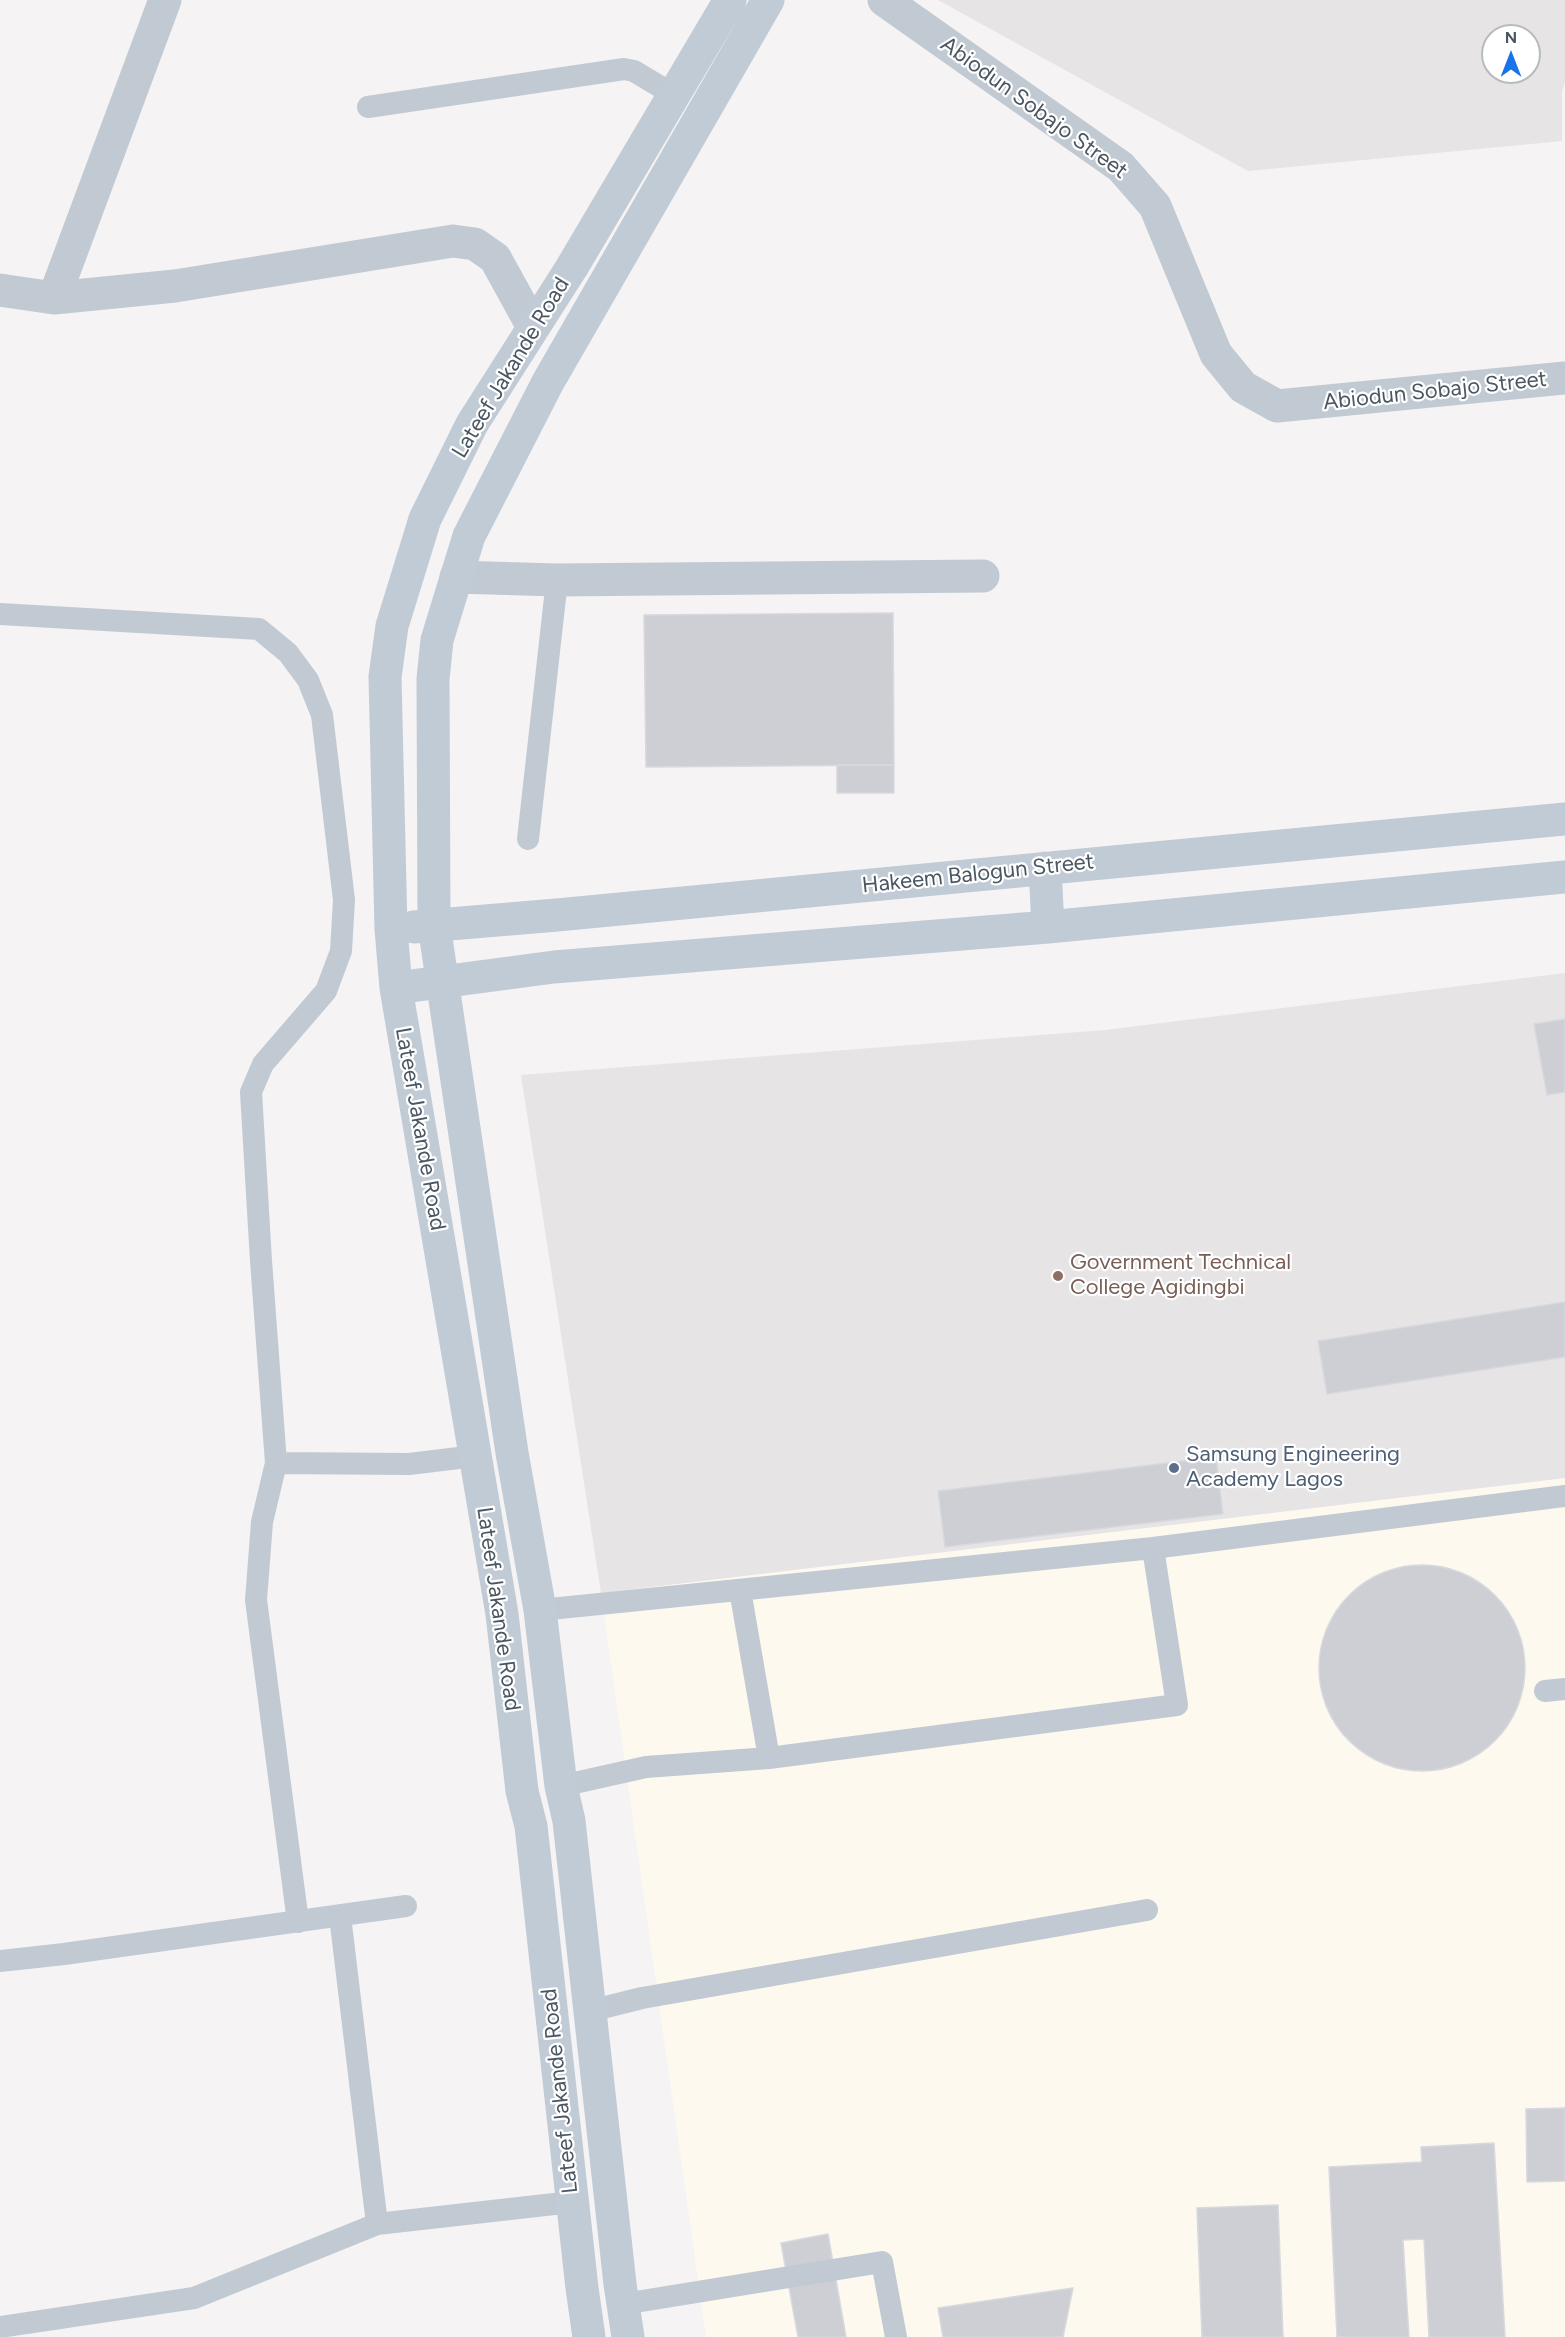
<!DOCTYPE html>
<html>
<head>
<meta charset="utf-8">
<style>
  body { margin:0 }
  #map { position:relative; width:1565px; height:2337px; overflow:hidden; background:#f5f3f3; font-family:Figtree,sans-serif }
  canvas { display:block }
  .north { position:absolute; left:1481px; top:24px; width:60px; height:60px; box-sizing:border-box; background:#fff; border:2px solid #b7bbc0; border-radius:50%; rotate:0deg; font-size:16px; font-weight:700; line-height:24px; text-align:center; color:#4a5661 }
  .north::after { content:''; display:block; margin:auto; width:21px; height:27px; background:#1a73e8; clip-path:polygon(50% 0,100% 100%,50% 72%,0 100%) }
</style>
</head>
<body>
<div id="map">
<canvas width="1565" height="2337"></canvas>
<div class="north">N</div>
</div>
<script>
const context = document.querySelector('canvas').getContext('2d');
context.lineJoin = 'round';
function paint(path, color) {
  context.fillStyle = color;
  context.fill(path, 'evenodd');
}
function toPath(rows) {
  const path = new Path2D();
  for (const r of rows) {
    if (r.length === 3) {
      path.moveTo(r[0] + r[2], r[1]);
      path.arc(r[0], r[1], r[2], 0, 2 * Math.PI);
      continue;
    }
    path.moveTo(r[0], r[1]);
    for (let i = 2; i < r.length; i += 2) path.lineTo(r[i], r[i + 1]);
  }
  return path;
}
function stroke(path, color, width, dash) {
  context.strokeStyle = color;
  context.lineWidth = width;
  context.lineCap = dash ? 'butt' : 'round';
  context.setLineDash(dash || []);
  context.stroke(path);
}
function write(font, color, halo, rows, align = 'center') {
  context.font = font + ' Figtree,sans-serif';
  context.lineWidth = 4.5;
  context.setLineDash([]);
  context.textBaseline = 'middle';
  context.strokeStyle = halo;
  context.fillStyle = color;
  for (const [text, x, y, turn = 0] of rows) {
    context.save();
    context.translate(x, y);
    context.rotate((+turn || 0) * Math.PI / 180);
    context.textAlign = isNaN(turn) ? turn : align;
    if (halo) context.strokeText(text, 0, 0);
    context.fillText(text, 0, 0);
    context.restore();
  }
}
const commercial = toPath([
  [1565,1478,1565,2337,706,2337,601,1593]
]);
const education = toPath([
  [938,0,1565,0,1565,83,1562,91,1562,141,1248,171],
  [1493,36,1529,36,1529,72,1493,72],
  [1565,973,1565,1478,601,1593,521,1075,1105,1030]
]);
const building = toPath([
  [893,613,894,765,646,767,644,615,893,613],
  [837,765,894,765,894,793,837,793,837,765],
  [1565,1019,1565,1092,1547,1095,1534,1024,1565,1019],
  [1565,1302,1565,1357,1327,1394,1318,1341,1565,1302],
  [1216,1457,1223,1514,945,1547,938,1491,1216,1457],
  [1422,1668,103],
  [1565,2108,1565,2181,1527,2182,1526,2109,1565,2108],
  [1494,2143,1505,2337,1429,2337,1424,2239,1403,2240,1409,2337,1337,2337,1329,2167,1422,2162,1421,2147,1494,2143],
  [1278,2205,1283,2337,1202,2337,1197,2208,1278,2205],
  [828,2234,846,2337,798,2337,781,2243,828,2234],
  [1073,2288,1063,2337,943,2337,938,2308,1073,2288]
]);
const lane = toPath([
  [368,107,624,69,634,71,674,95],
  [0,614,259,629,288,653,308,680,322,715,344,900,341,951,326,991,263,1064,251,1092,261,1261,276,1463,262,1522,256,1600,298,1922],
  [528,839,557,580],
  [276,1463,409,1464,475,1456],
  [740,1590,769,1758],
  [540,1610,1153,1548,1565,1496],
  [1545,1691,1565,1689],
  [561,1786,646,1767,769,1758,1177,1705,1153,1548],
  [340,1916,377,2224],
  [0,1961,64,1954,406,1906],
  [590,2011,642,1998,1147,1910],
  [623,2304,882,2262,896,2337],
  [0,2327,194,2298,377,2224,572,2202]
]);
const street = toPath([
  [884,0,1121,167,1155,206,1216,354,1243,387,1277,406,1565,378],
  [0,290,54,298,175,286,453,241,475,244,495,258,533,327],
  [54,298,165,0],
  [456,577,557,580,983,576]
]);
const secondary = toPath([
  [1045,868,1048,927],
  [414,927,557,915,1565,819],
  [396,988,554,967,1048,927,1565,877],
  [589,2337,582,2288,531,1826,522,1791,502,1614,396,988,391,929,385,677,392,626,425,519,472,424,572,267,730,0],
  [628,2337,620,2284,569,1821,561,1786,540,1610,512,1453,434,925,433,679,437,640,469,536,548,382,768,0]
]);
const markers = [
  [1058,1276,6,"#8d6e63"],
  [1174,1468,6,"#5c6f8a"]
];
const streetNames = [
  ["Abiodun Sobajo Street",1034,108,36],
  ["Lateef Jakande Road",511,368,-59],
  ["Abiodun Sobajo Street",1435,391,-6],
  ["Hakeem Balogun Street",978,874,-6],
  ["Lateef Jakande Road",420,1129,80],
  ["Lateef Jakande Road",498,1609,82],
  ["Lateef Jakande Road",560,2091,-96]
];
const educationNames = [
  ["Government Technical",1070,1263],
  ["College Agidingbi",1070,1288]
];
const serviceNames = [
  ["Samsung Engineering",1186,1455],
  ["Academy Lagos",1186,1480]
];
paint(commercial, '#fdf9ef');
paint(education, '#e6e4e5');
paint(building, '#cdcfd5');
stroke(building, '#d7d9de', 1.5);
stroke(lane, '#c1cad2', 22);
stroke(street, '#c1cad2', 33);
stroke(secondary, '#c1cbd6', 33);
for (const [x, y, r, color] of markers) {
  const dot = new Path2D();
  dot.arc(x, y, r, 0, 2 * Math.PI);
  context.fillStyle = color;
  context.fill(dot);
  stroke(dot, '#fff', 2);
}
write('22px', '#4a5661', '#fff', streetNames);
write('22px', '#785e54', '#fff', educationNames, 'left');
write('22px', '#4e5e75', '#fff', serviceNames, 'left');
</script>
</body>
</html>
